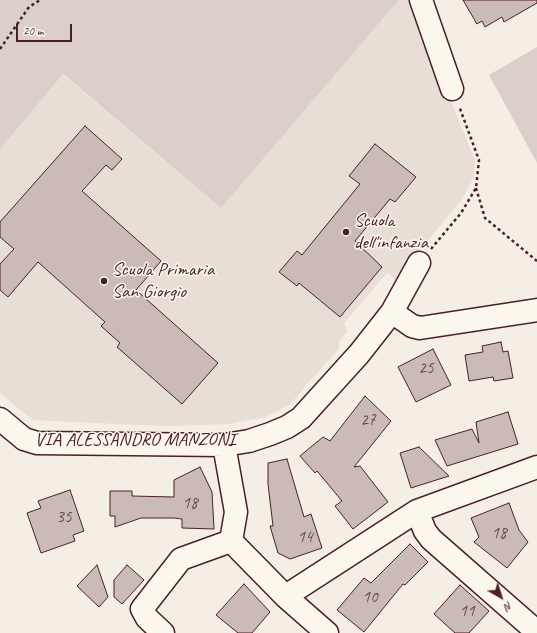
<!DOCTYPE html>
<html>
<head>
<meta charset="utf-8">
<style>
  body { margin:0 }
  #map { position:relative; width:537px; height:633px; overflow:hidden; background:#f4eee4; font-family:Caveat,sans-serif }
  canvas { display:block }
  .north { position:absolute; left:481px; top:577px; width:40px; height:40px; -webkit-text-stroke:3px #fbf7ec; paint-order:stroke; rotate:141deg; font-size:11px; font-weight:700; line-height:16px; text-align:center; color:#4a1f2b }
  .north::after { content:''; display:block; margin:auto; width:14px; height:18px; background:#4a1f2b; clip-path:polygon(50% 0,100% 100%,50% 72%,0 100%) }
  .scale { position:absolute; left:16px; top:24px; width:56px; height:18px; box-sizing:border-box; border:2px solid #4a1f2b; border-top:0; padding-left:5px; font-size:12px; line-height:14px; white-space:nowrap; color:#4a1f2b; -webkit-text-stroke:3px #fbf7ec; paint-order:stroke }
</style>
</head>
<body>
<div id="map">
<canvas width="537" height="633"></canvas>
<div class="north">N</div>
<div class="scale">20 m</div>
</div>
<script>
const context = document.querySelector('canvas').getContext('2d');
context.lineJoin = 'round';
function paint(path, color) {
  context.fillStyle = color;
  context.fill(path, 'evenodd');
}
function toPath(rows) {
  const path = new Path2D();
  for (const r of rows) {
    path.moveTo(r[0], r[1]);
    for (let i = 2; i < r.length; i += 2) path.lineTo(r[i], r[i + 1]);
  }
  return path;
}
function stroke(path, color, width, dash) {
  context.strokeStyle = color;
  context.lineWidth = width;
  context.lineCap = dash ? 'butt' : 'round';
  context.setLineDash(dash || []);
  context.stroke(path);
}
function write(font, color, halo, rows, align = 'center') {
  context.font = font + ' Caveat,sans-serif';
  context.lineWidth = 3;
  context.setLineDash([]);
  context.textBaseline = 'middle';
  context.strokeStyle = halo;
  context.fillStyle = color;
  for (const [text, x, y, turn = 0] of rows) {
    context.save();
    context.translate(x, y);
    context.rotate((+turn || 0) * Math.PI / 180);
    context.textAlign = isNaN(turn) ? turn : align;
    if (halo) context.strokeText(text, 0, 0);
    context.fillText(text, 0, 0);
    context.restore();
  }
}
const built = toPath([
  [399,0,409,0,475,160,474,177,463,198,418,252,397,280,387,273,344,323,347,332,339,341,339,349,308,383,290,405,266,417,227,424,172,426,136,425,32,420,0,393,0,149,62,74,221,208]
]);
const green = toPath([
  [0,0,399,0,221,208,63,74,0,149],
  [537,47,537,163,489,75]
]);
const building = toPath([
  [463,0,537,0,537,3,504,22,502,17,485,27,482,21,477,24,463,0],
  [85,126,122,159,112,170,106,165,82,191,161,261,136,290,218,363,182,404,117,347,120,343,101,326,105,322,38,262,8,297,0,290,0,264,14,249,0,237,0,222,85,126],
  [375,144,416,177,395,202,390,199,355,241,382,267,340,317,299,283,297,286,279,272,297,251,302,255,360,184,349,176,375,144],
  [501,342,503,352,508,351,513,378,494,381,493,377,469,381,465,355,483,352,482,346,501,342],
  [433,349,451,385,416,402,398,367,433,349],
  [365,396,391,421,354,467,360,466,388,502,353,529,335,506,342,501,317,471,315,473,300,456,323,437,330,441,365,396],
  [508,412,518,444,447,466,435,440,472,429,479,443,476,422,508,412],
  [419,447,449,476,411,488,400,453,419,447],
  [287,459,304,517,311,514,322,548,290,559,278,553,270,526,273,526,268,484,268,463,287,459],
  [200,467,212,492,214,529,182,528,182,519,174,518,141,518,115,527,115,516,110,516,110,491,132,491,132,496,174,497,174,480,200,467],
  [70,490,84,531,73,535,75,541,41,553,27,513,41,508,38,501,70,490],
  [509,503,519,530,528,542,507,568,474,542,479,537,471,518,509,503],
  [410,544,428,562,405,585,403,584,364,632,337,610,364,578,371,583,410,544],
  [97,565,108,597,99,607,77,586,97,565],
  [127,565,144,580,122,604,114,597,114,580,127,565],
  [244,584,270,612,252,633,238,633,216,615,244,584],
  [460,585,489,611,469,633,455,633,434,614,460,585]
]);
const path = toPath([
  [0,49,29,7,40,0],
  [476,188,485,218,537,261],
  [431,249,461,213,476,188,479,160,459,106]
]);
const minor = toPath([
  [421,0,452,89],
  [392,312,412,326,420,328,537,310],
  [0,419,24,439,37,443,224,445,249,441,270,434,287,427,301,418,359,354,392,312,419,263],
  [224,445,236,512,231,541,286,597,327,633],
  [417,511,425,531,431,539,537,632],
  [286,597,292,592,417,511,537,467],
  [163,633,147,618,142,609,181,559,231,541]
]);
const markers = [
  [346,232,4,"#4a1f2b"],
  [104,281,4,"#4a1f2b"]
];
const numberNames = [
  ["25",426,369],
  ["27",368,421],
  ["18",190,504],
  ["35",64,518],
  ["18",499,534],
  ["14",305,538],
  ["10",370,598],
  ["11",467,612]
];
const poiNames = [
  ["Scuola",354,221],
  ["dell'infanzia",354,243],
  ["Scuola Primaria",112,270],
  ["San Giorgio",112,292]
];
const streetNames = [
  ["VIA ALESSANDRO MANZONI",135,440]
];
paint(built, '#e7dfd6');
paint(green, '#dbd0c9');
paint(building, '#cabbb6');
stroke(building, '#4a1f2b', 1);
stroke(minor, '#4a1f2b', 25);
stroke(path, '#4a1f2b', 2.5, [3, 3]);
stroke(minor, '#fbf7ec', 22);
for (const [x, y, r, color] of markers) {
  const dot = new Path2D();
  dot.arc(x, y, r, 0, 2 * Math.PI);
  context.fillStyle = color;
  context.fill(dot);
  stroke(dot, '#fbf7ec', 1.5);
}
write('17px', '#6a464e', null, numberNames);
write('19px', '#4a1f2b', '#fbf7ec', poiNames, 'left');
write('19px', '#4a1f2b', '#fbf7ec', streetNames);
</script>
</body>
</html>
